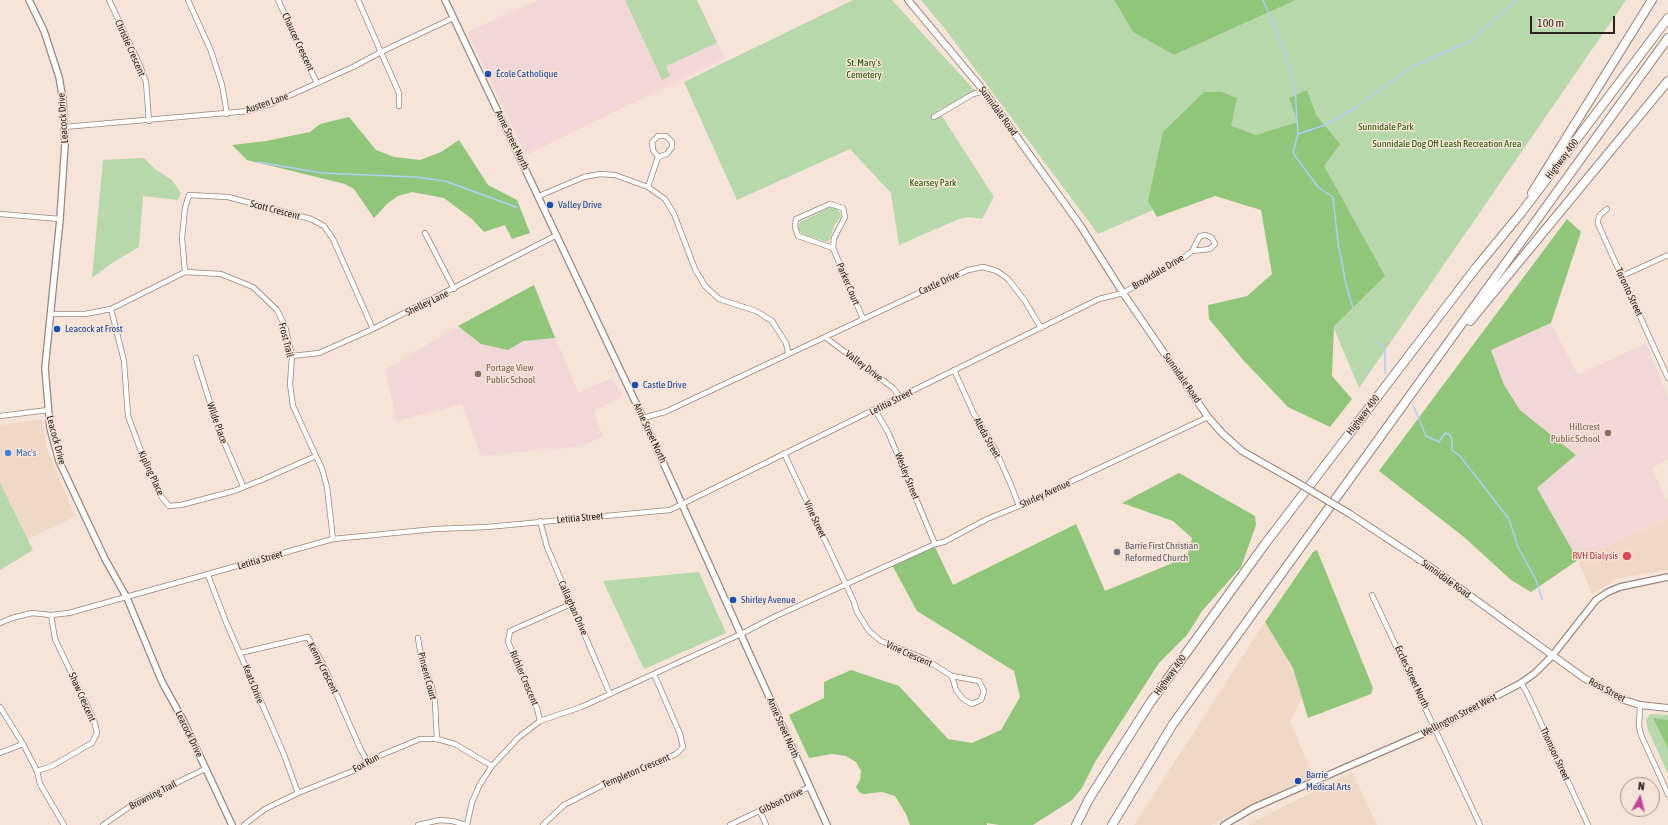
<!DOCTYPE html>
<html>
<head>
<meta charset="utf-8">
<style>
  body { margin:0 }
  #map { position:relative; width:1668px; height:825px; overflow:hidden; background:#f6e4d8; font-family:"Asap Condensed",sans-serif }
  canvas { display:block }
  .north { position:absolute; left:1620px; top:777px; width:40px; height:40px; box-sizing:border-box; background:#f6e4d8; border:1px solid #a4978e; border-radius:50%; rotate:7deg; font-size:11px; font-weight:700; line-height:16px; text-align:center; color:#2a241f }
  .north::after { content:''; display:block; margin:auto; width:14px; height:18px; background:#c04597; clip-path:polygon(50% 0,100% 100%,50% 72%,0 100%) }
  .scale { position:absolute; left:1530px; top:16px; width:85px; height:18px; box-sizing:border-box; border:2px solid #2a241f; border-top:0; padding-left:5px; font-size:12px; line-height:14px; white-space:nowrap; color:#2a241f; -webkit-text-stroke:3px #f6e4d8; paint-order:stroke }
</style>
</head>
<body>
<div id="map">
<canvas width="1668" height="825"></canvas>
<div class="north">N</div>
<div class="scale">100 m</div>
</div>
<script>
const context = document.querySelector('canvas').getContext('2d');
context.lineJoin = 'round';
function paint(path, color) {
  context.fillStyle = color;
  context.fill(path, 'evenodd');
}
function toPath(rows) {
  const path = new Path2D();
  for (const r of rows) {
    path.moveTo(r[0], r[1]);
    for (let i = 2; i < r.length; i += 2) path.lineTo(r[i], r[i + 1]);
  }
  return path;
}
function stroke(path, color, width, dash) {
  context.strokeStyle = color;
  context.lineWidth = width;
  context.lineCap = dash ? 'butt' : 'round';
  context.setLineDash(dash || []);
  context.stroke(path);
}
function write(font, color, halo, rows, align = 'center') {
  context.font = font + ' "Asap Condensed",sans-serif';
  context.lineWidth = 3;
  context.setLineDash([]);
  context.textBaseline = 'middle';
  context.strokeStyle = halo;
  context.fillStyle = color;
  for (const [text, x, y, turn = 0] of rows) {
    context.save();
    context.translate(x, y);
    context.rotate((+turn || 0) * Math.PI / 180);
    context.textAlign = isNaN(turn) ? turn : align;
    if (halo) context.strokeText(text, 0, 0);
    context.fillText(text, 0, 0);
    context.restore();
  }
}
const built = toPath([
  [42,419,47,448,75,517,27,539,0,484,0,425],
  [1668,518,1668,570,1619,578,1592,594,1578,560],
  [1265,622,1293,668,1302,699,1290,721,1313,776,1211,825,1134,825],
  [1352,772,1377,825,1249,825,1249,824]
]);
const education = toPath([
  [539,0,697,0,725,58,526,155,467,32],
  [534,285,578,392,612,378,623,396,593,411,603,436,582,446,481,456,462,404,397,421,385,370,458,326],
  [1551,323,1578,375,1646,343,1668,398,1668,459,1652,468,1668,504,1668,518,1578,560,1537,488,1576,455,1520,410,1504,385,1491,350]
]);
const green = toPath([
  [625,0,697,0,717,43,666,66,670,76,662,80],
  [853,0,892,0,977,93,938,110,994,197,982,219,969,217,959,219,899,245,891,193,850,149,737,200,684,82],
  [921,0,1114,0,1133,32,1174,55,1296,0,1626,0,1359,388,1264,162,1098,234,949,34],
  [144,158,155,169,172,180,181,193,178,200,143,196,139,247,112,263,92,278,103,160],
  [831,207,836,208,839,211,841,217,834,226,830,239,827,242,802,234,798,228,800,222],
  [0,483,33,550,0,570],
  [699,572,726,633,644,669,603,581],
  [1650,714,1668,715,1668,774,1648,730,1646,720]
]);
const forest = toPath([
  [1114,0,1296,0,1174,55,1133,32],
  [1307,90,1316,115,1340,144,1324,166,1385,276,1334,326,1332,376,1352,399,1330,427,1288,407,1244,361,1209,319,1208,305,1247,296,1272,274,1261,210,1215,196,1157,217,1148,201,1163,132,1204,92,1221,92,1237,98,1231,126,1256,135,1298,122,1289,98],
  [349,117,376,150,394,157,420,160,441,152,459,140,488,185,517,200,530,233,512,239,505,225,484,232,472,219,444,198,412,192,398,196,388,203,374,218,354,189,345,184,247,160,232,145,266,141,310,132,320,124],
  [1567,219,1581,232,1551,323,1491,350,1504,385,1520,410,1576,455,1537,488,1578,560,1531,592,1511,580,1464,537,1379,471],
  [534,285,555,338,523,341,508,350,481,344,458,326],
  [1179,473,1255,516,1256,525,1241,567,1202,611,1187,635,1159,663,1095,762,1082,788,1072,800,1033,825,999,825,987,823,987,825,910,825,906,814,895,796,882,792,863,794,859,792,856,787,860,780,861,771,856,762,846,756,832,754,809,758,789,715,824,698,824,682,851,670,899,686,948,739,972,743,1001,730,1020,697,1014,671,917,611,892,565,934,545,953,585,1076,524,1105,591,1187,557,1192,538,1173,521,1122,503],
  [1317,550,1373,688,1371,694,1308,718,1293,668,1265,622,1313,552],
  [1653,718,1668,720,1668,748]
]);
const stream = toPath([
  [1263,0,1285,52,1295,89,1298,134,1293,153,1318,187,1333,197,1338,243,1346,284,1353,308],
  [1298,134,1325,125,1352,110,1412,67,1470,41,1517,0],
  [258,162,322,173,415,177,445,181,516,207],
  [1378,342,1385,349,1385,373],
  [1414,407,1426,436,1439,442,1445,433,1450,435,1452,439,1452,450,1460,456,1509,519,1518,547,1536,580,1542,599]
]);
const minor = toPath([
  [109,0,139,63,146,82,149,121],
  [188,0,211,51,222,85,227,114],
  [278,0,317,83],
  [358,0,399,93,399,106],
  [934,117,973,94,984,91],
  [64,127,249,111,271,104,355,66,381,52,453,18],
  [648,187,658,157,653,150,652,142,658,136,666,136,672,142,672,147,667,154,658,157],
  [539,196,584,177,600,174,615,175,648,187,665,199,674,214,695,269,705,286,719,299,756,311,772,321,786,343,788,352],
  [1607,209,1600,215,1598,220,1598,224,1668,378],
  [0,214,60,219],
  [425,233,454,289],
  [833,248,798,236,795,227,796,219,830,204,843,208,845,217,834,238,833,248,863,319],
  [185,272,182,238,185,208,189,195,228,197,311,219,324,226,333,239,373,329],
  [1622,276,1668,255],
  [111,309,124,361,128,416,141,451,161,496,169,506,181,505,234,491,264,479,316,456],
  [50,314,85,314,111,309,185,272,221,274,253,287,277,310,285,326,292,356,290,384,293,406,322,469,327,487,333,539],
  [825,337,893,388,900,397],
  [292,356,319,353,373,329,557,235],
  [196,358,218,428,243,486],
  [954,370,974,414,995,449,1011,485,1019,506],
  [875,410,888,432,935,544],
  [0,416,48,410],
  [643,418,665,412,968,270,983,267,997,271,1008,279,1025,301,1041,328],
  [784,453,854,602,857,612,869,631,881,641,925,659,952,676,979,681,984,691,981,700,972,704,963,699,956,690,952,676],
  [540,521,547,547,610,694],
  [208,575,226,622,283,752,298,793],
  [1372,595,1480,825],
  [0,623,12,618,32,613,51,615,69,613,333,539,435,529,487,527,670,510,1099,299,1123,293,1182,259,1192,251,1200,236,1206,235,1212,238,1215,244,1210,249,1192,251],
  [418,638,422,662,431,684,435,702,437,739],
  [240,653,308,637,324,666,360,748,367,761],
  [1521,683,1527,693,1588,825],
  [1640,705,1639,726,1641,735,1668,794],
  [0,707,23,744,37,771,40,784,64,825],
  [540,721,537,708,508,642,510,631,571,604],
  [0,753,23,744],
  [37,771,52,766,92,743,97,733,94,720,55,639,51,615],
  [760,811,766,825],
  [103,825,135,803,205,769],
  [244,825,265,809,298,793,353,771,367,761,420,739,437,739,455,744,492,766],
  [418,825,440,820,452,821,466,825],
  [467,825,472,802,480,784,492,766,519,737,540,721,581,707,610,694,741,634,776,616,935,544,944,542,987,519,1019,506,1208,417],
  [543,825,564,805,603,785,676,754,683,747,680,734,654,674],
  [730,825,809,787]
]);
const tertiary = toPath([
  [29,0,44,31,59,77,63,100,65,144,60,219,45,368,50,428,59,461,105,559,127,598,162,682,183,720,232,825],
  [445,0,643,418,827,825],
  [1224,825,1253,808,1436,728,1521,683,1535,673,1552,656,1596,600,1608,592,1620,587,1668,577]
]);
const secondary = toPath([
  [908,0,984,91,1080,225,1123,293,1208,417,1222,433,1242,451,1293,480],
  [1350,514,1429,566,1584,678,1624,700,1640,705,1668,708]
]);
const motorway = toPath([
  [1532,193,1652,0],
  [1470,321,1668,81],
  [1076,825,1089,799,1150,703,1265,544,1475,269,1521,213,1668,18],
  [1112,825,1173,724,1668,38]
]);
const secondaryBridge = toPath([
  [1293,480,1350,514]
]);
const markers = [
  [488,74,4,"#1a4fb4"],
  [550,205,4,"#1a4fb4"],
  [57,329,4,"#1a4fb4"],
  [478,374,4,"#8d6e63"],
  [635,385,4,"#1a4fb4"],
  [1608,433,4,"#8d6e63"],
  [8,453,4,"#3f7fe0"],
  [1117,552,4,"#6b7280"],
  [1627,556,5,"#e0444e"],
  [733,600,4,"#1a4fb4"],
  [1298,781,4,"#1a4fb4"]
];
const streetNames = [
  ["Chaucer Crescent",298,42,65],
  ["Christie Crescent",130,48,66],
  ["Austen Lane",267,103,-19],
  ["Sunnidale Road",998,111,54],
  ["Leacock Drive",63,118,-94],
  ["Anne Street North",512,140,64],
  ["Highway 400",1562,159,-53],
  ["Scott Crescent",275,210,15],
  ["Brookdale Drive",1158,272,-31],
  ["Castle Drive",939,283,-25],
  ["Parker Court",848,284,67],
  ["Toronto Street",1629,292,65],
  ["Shelley Lane",427,303,-26],
  ["Frost Trail",286,340,76],
  ["Valley Drive",864,366,37],
  ["Sunnidale Road",1182,378,55],
  ["Letitia Street",891,402,-27],
  ["Highway 400",1363,415,-53],
  ["Wilde Place",217,423,70],
  ["Anne Street North",650,433,65],
  ["Aleda Street",987,438,61],
  ["Leacock Drive",56,440,75],
  ["Kipling Place",151,473,65],
  ["Wesley Street",907,476,68],
  ["Shirley Avenue",1045,494,-25],
  ["Letitia Street",580,518,-5],
  ["Vine Street",815,519,65],
  ["Letitia Street",260,560,-16],
  ["Sunnidale Road",1446,579,36],
  ["Callaghan Drive",573,608,66],
  ["Vine Crescent",909,654,24],
  ["Kenny Crescent",323,668,63],
  ["Highway 400",1170,675,-54],
  ["Pinsent Court",427,676,75],
  ["Eccles Street North",1412,677,65],
  ["Richler Crescent",524,678,67],
  ["Keats Drive",253,684,68],
  ["Ross Street",1607,690,28],
  ["Shaw Crescent",82,697,66],
  ["Wellington Street West",1459,715,-27],
  ["Anne Street North",783,728,66],
  ["Leacock Drive",189,734,64],
  ["Thomson Street",1555,754,65],
  ["Fox Run",366,763,-29],
  ["Templeton Crescent",636,771,-23],
  ["Browning Trail",153,795,-27],
  ["Gibbon Drive",781,801,-26]
];
const parkNames = [
  ["St. Mary's",864,63],
  ["Cemetery",864,75],
  ["Sunnidale Park",1386,127],
  ["Sunnidale Dog Off Leash Recreation Area",1447,144],
  ["Kearsey Park",933,183]
];
const transitNames = [
  ["École Catholique",496,74],
  ["Valley Drive",558,205],
  ["Leacock at Frost",65,329],
  ["Castle Drive",643,385],
  ["Shirley Avenue",741,600],
  ["Barrie",1306,775],
  ["Medical Arts",1306,787]
];
const educationNames = [
  ["Portage View",486,368],
  ["Public School",486,380],
  ["Hillcrest",1600,427,"right"],
  ["Public School",1600,439,"right"]
];
const shopNames = [
  ["Mac's",16,453]
];
const worshipNames = [
  ["Barrie First Christian",1125,546],
  ["Reformed Church",1125,558]
];
const healthNames = [
  ["RVH Dialysis",1618,556]
];
paint(built, '#f0d8c7');
paint(education, '#f2d7d8');
paint(green, '#b7d8aa');
paint(forest, '#8fc67a');
stroke(stream, '#b1ccfa', 1.5);
stroke(minor, '#97877c', 6);
stroke(tertiary, '#97877c', 8);
stroke(secondary, '#97877c', 8);
stroke(motorway, '#97877c', 10);
stroke(minor, '#fff', 4.5);
stroke(tertiary, '#fff', 5.5);
stroke(secondary, '#fff', 6);
stroke(motorway, '#fff', 8);
stroke(secondaryBridge, '#97877c', 8, []);
stroke(secondaryBridge, '#fff', 6);
for (const [x, y, r, color] of markers) {
  const dot = new Path2D();
  dot.arc(x, y, r, 0, 2 * Math.PI);
  context.fillStyle = color;
  context.fill(dot);
  stroke(dot, '#f6e4d8', 1.5);
}
write('10px', '#2a241f', '#f6e4d8', streetNames);
write('10px', '#225402', '#f6e4d8', parkNames);
write('10px', '#164399', '#f6e4d8', transitNames, 'left');
write('10px', '#785e54', '#f6e4d8', educationNames, 'left');
write('10px', '#366cbe', '#f6e4d8', shopNames, 'left');
write('10px', '#5b616d', '#f6e4d8', worshipNames, 'left');
write('10px', '#be3a42', '#f6e4d8', healthNames, 'right');
</script>
</body>
</html>
